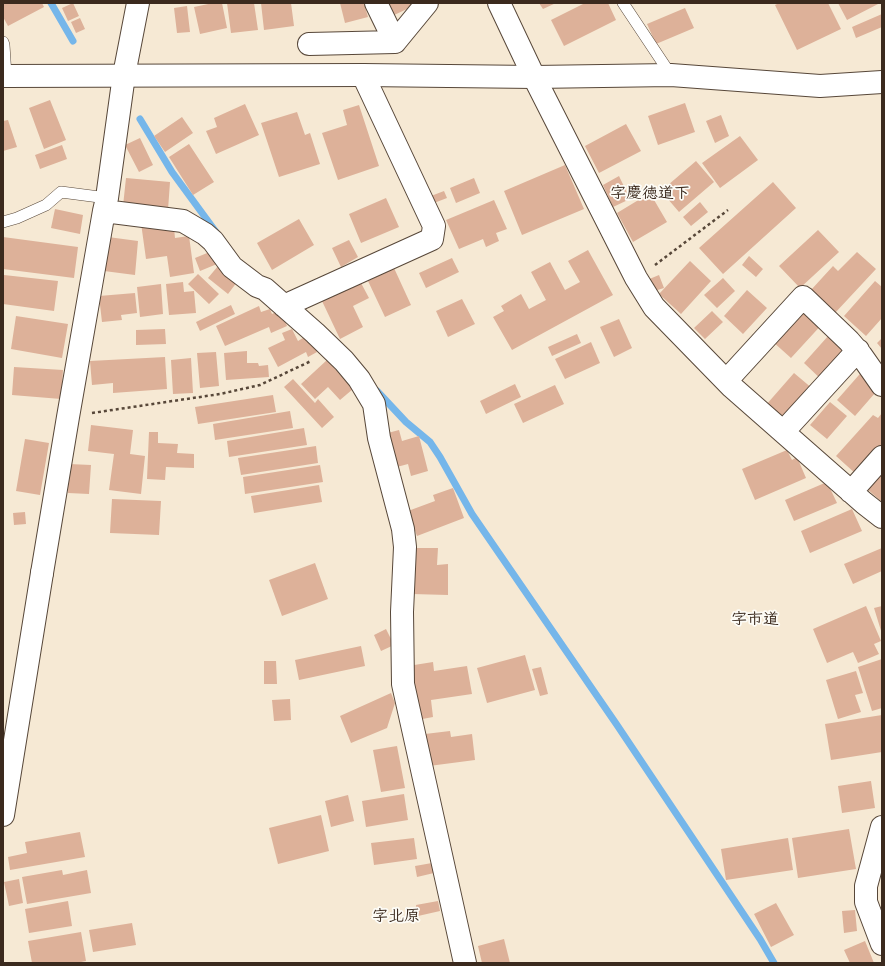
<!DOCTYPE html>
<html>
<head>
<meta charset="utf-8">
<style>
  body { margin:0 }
  #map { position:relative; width:885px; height:966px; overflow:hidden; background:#f6e9d4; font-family:Kalam,sans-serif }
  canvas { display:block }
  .frame { position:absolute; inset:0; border:4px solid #3b2a1e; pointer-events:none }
</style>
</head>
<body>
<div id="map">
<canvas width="885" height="966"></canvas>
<div class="frame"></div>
</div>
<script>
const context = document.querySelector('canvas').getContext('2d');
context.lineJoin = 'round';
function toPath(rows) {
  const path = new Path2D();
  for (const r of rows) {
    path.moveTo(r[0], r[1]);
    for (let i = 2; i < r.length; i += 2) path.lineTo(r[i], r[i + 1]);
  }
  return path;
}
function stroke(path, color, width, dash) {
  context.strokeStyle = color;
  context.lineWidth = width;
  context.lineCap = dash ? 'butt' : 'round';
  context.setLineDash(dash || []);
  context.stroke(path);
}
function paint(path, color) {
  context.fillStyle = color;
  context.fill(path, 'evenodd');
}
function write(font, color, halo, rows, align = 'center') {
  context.font = font + ' Kalam,"Klee One",sans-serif';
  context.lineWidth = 3.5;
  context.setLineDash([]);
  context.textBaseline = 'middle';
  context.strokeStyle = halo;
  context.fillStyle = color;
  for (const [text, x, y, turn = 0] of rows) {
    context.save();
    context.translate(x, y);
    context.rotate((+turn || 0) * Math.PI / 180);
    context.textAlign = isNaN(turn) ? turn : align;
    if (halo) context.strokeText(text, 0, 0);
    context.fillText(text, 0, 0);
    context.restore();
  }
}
const stream = toPath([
  [51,3,73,41],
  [140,119,172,172,216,232],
  [377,391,406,422,430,442,440,457,472,514,617,725,760,939,774,963]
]);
const building = toPath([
  [3,3,42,3,44,7,8,26,3,17],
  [73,3,79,16,68,21,62,8],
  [213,3,222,3,227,28,200,34,194,7],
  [227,3,254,3,258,30,231,33],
  [261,3,291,3,294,26,264,30],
  [340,3,364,3,368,17,345,23],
  [386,3,420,3,392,16],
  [539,3,556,3,543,9],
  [585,3,608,3,616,20,564,46,551,20],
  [779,3,828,3,841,29,797,50,775,5],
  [838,3,880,3,847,20],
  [187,6,190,32,177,33,174,8],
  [685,8,694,28,656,44,647,24],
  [882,14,882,27,856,38,852,27],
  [80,18,85,29,76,33,71,22],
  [50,100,66,140,44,149,29,108],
  [685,103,695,132,658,145,648,116],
  [245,104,259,135,216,154,206,131,217,127,214,118],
  [359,105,379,166,338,180,322,133,347,125,343,110],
  [297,112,305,135,310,133,320,164,279,177,261,123],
  [721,115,729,136,715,143,706,121],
  [182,117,193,133,165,152,154,136],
  [8,120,17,147,3,151,3,121],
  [626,124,641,151,599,173,585,146],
  [740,136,758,160,720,188,702,163],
  [140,138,153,165,139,172,125,145],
  [189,144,214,182,193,195,169,157],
  [62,145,67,159,40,169,35,155],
  [696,161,714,182,679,212,661,191],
  [565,165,584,209,522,235,504,191],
  [619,176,630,199,613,207,603,185],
  [126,178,170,182,168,210,123,206],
  [474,178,480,193,456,203,450,188],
  [773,182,796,208,723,274,699,248],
  [444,191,447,198,434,203,431,196],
  [650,193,667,222,633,242,617,213],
  [386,198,399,227,361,243,349,214],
  [494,200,507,229,496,233,499,241,486,247,483,239,459,249,446,220],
  [700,202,708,212,691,226,683,217],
  [55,209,83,215,80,234,51,228],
  [299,219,314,245,272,270,257,243],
  [141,223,174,228,175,238,189,236,194,273,170,277,167,256,146,259],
  [818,230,839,252,800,288,779,266],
  [3,237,78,247,74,278,3,269],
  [108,237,138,241,135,275,104,271],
  [349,240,358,257,341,267,332,248],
  [588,250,613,295,512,350,493,317,504,311,501,306,521,294,529,309,546,300,531,272,550,262,565,290,580,282,568,261],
  [212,251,217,264,200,271,195,258],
  [857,252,876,269,835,313,811,290,833,266,838,271],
  [749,256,763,269,756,277,742,265],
  [452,258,459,272,426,288,419,273],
  [690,261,711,281,681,314,659,294],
  [218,266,237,282,228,294,208,278],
  [394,268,411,305,385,317,368,281],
  [198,274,219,294,209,304,188,284],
  [4,275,58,281,54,311,3,304],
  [659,275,664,288,651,292,647,280],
  [723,278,735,291,717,308,704,295],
  [875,281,882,287,882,318,866,336,844,316],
  [183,282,184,292,194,291,196,313,169,315,166,284],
  [361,283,369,298,353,306,363,327,340,339,322,301],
  [161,284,163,314,140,317,137,287],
  [747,290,767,308,743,334,724,316],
  [135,293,137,313,121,315,122,320,102,322,99,296],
  [462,299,475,324,448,337,436,311],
  [806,303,825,321,791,358,772,341],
  [231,305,235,314,200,331,196,322],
  [259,306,261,312,270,309,272,314,280,310,287,326,271,333,269,327,225,346,216,326],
  [712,311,723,322,705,339,694,328],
  [16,316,68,324,62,358,11,349],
  [619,319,632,348,614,357,600,327],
  [837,326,851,353,825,383,804,363],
  [165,329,166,344,136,345,136,330],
  [292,329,298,341,308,335,317,352,308,357,306,352,278,367,268,348,285,340,282,333],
  [577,334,581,343,552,356,548,347],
  [882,338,882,349,877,343],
  [591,342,600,363,565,379,555,359],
  [247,351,247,363,258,363,259,366,268,365,269,377,226,380,224,353],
  [216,352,219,386,200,388,197,353],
  [165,357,167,389,113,393,113,383,92,385,90,361],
  [191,358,193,393,173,394,171,360],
  [327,360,353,389,340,400,328,387,315,399,301,384],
  [14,367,63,370,61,399,12,395],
  [866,367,882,385,855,416,837,400],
  [794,373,813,389,784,421,766,405],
  [293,379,315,403,318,399,334,417,322,428,284,387],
  [515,384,521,397,486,414,480,401],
  [555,385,564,404,523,423,514,404],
  [273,395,276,412,198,424,195,407],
  [830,402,847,416,827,439,810,425],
  [290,411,293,428,215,440,213,424],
  [882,413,882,445,856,474,836,456,873,415,878,418],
  [91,425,133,430,130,454,145,456,141,494,109,490,114,454,88,451],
  [304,428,307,445,229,457,227,441],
  [399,430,402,441,419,436,428,471,411,476,408,464,393,468,384,434],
  [149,432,158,432,158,443,178,444,177,453,194,454,194,468,166,467,165,480,147,479],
  [25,439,49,443,40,495,16,491],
  [316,446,318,463,241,475,238,458],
  [787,450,792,460,797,457,806,478,755,500,742,469],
  [69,464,91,465,89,494,68,493],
  [320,465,323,482,245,494,243,477],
  [882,470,882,502,866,488],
  [827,482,837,503,794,521,785,500],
  [319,485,322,502,254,513,251,496],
  [453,488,464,518,417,536,408,511,435,501,433,495],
  [112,499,161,501,159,535,110,533],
  [852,509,862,531,810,553,801,531],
  [25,512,26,524,14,525,13,513],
  [412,548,438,548,437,565,448,564,448,595,412,594],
  [882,548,882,571,853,584,844,564],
  [315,563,328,599,282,616,269,580],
  [866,606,881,641,874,644,879,654,858,663,853,652,827,663,813,629],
  [882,606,882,634,874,608],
  [386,629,394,645,381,651,374,635],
  [361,646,365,666,299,680,295,660],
  [525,655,535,690,487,703,477,668],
  [882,659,882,708,872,711,858,667],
  [264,661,276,661,277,684,264,684],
  [433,662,434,671,467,666,472,694,431,700,433,717,417,720,408,666],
  [541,667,548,694,540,696,532,669],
  [856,671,863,693,855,695,861,712,838,719,826,680],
  [391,693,395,703,387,728,351,743,340,716],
  [290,699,291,720,274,721,272,700],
  [882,715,882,752,831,760,825,724],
  [450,731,451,737,472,734,475,760,429,766,425,734],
  [397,746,405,788,381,792,373,750],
  [871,781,875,808,842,813,838,786],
  [404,794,408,820,366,827,362,801],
  [348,795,354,821,331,827,325,801],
  [321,815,329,851,278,864,269,828],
  [849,829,856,869,798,878,792,838],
  [80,832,85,857,10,870,8,857,27,853,25,842],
  [414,838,417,859,374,865,371,843],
  [788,838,793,870,726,880,721,849],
  [432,863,434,873,417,877,415,866],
  [62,870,63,875,87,870,91,893,27,904,22,877],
  [19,879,23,903,9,906,4,882],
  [68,901,72,926,29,933,25,909],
  [438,901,440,911,418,916,416,905],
  [776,903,794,935,771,947,754,914],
  [855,910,857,931,844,933,842,911],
  [132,923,136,945,93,952,89,930],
  [81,932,86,961,76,963,32,963,28,941],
  [504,939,510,963,482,963,478,946],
  [865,941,874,963,850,963,844,950]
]);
const path = toPath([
  [655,265,728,210],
  [92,413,220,394,260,385,311,361]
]);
const lane = toPath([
  [623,3,671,75],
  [3,42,4,45,6,76],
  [3,222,17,218,46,205,61,192,107,198]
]);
const street = toPath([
  [376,3,395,42],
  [499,3,534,77,636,278,654,307,732,387,864,503,882,517],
  [309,44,395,42,427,3],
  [104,211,183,221,205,234,213,241,232,267,257,286,265,289,315,333,344,361,359,379,374,404,379,438,403,529,405,547,402,612,403,684,465,963],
  [284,306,432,239,434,226,363,75],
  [726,381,803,297,849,341,861,355,882,385],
  [783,432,858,350],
  [851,492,882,457],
  [42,573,68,417,104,211,107,198,124,75,138,3],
  [882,827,866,886,866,902,882,944]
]);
const secondary = toPath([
  [3,76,363,75,534,77,671,75,820,86,882,82],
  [3,815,42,573]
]);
const quarterNames = [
  ["字慶徳道下",650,195],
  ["字市道",755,621],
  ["字北原",396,918]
];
stroke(stream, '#75b6ea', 7);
paint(building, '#ddb199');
stroke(lane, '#574739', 12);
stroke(street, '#574739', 24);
stroke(secondary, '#574739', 24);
stroke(path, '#574739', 2.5, [3, 3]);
stroke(lane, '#fff', 11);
stroke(street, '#fff', 22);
stroke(secondary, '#fff', 22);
write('bold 16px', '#3b2a1e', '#fdfcf7', quarterNames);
</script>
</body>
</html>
